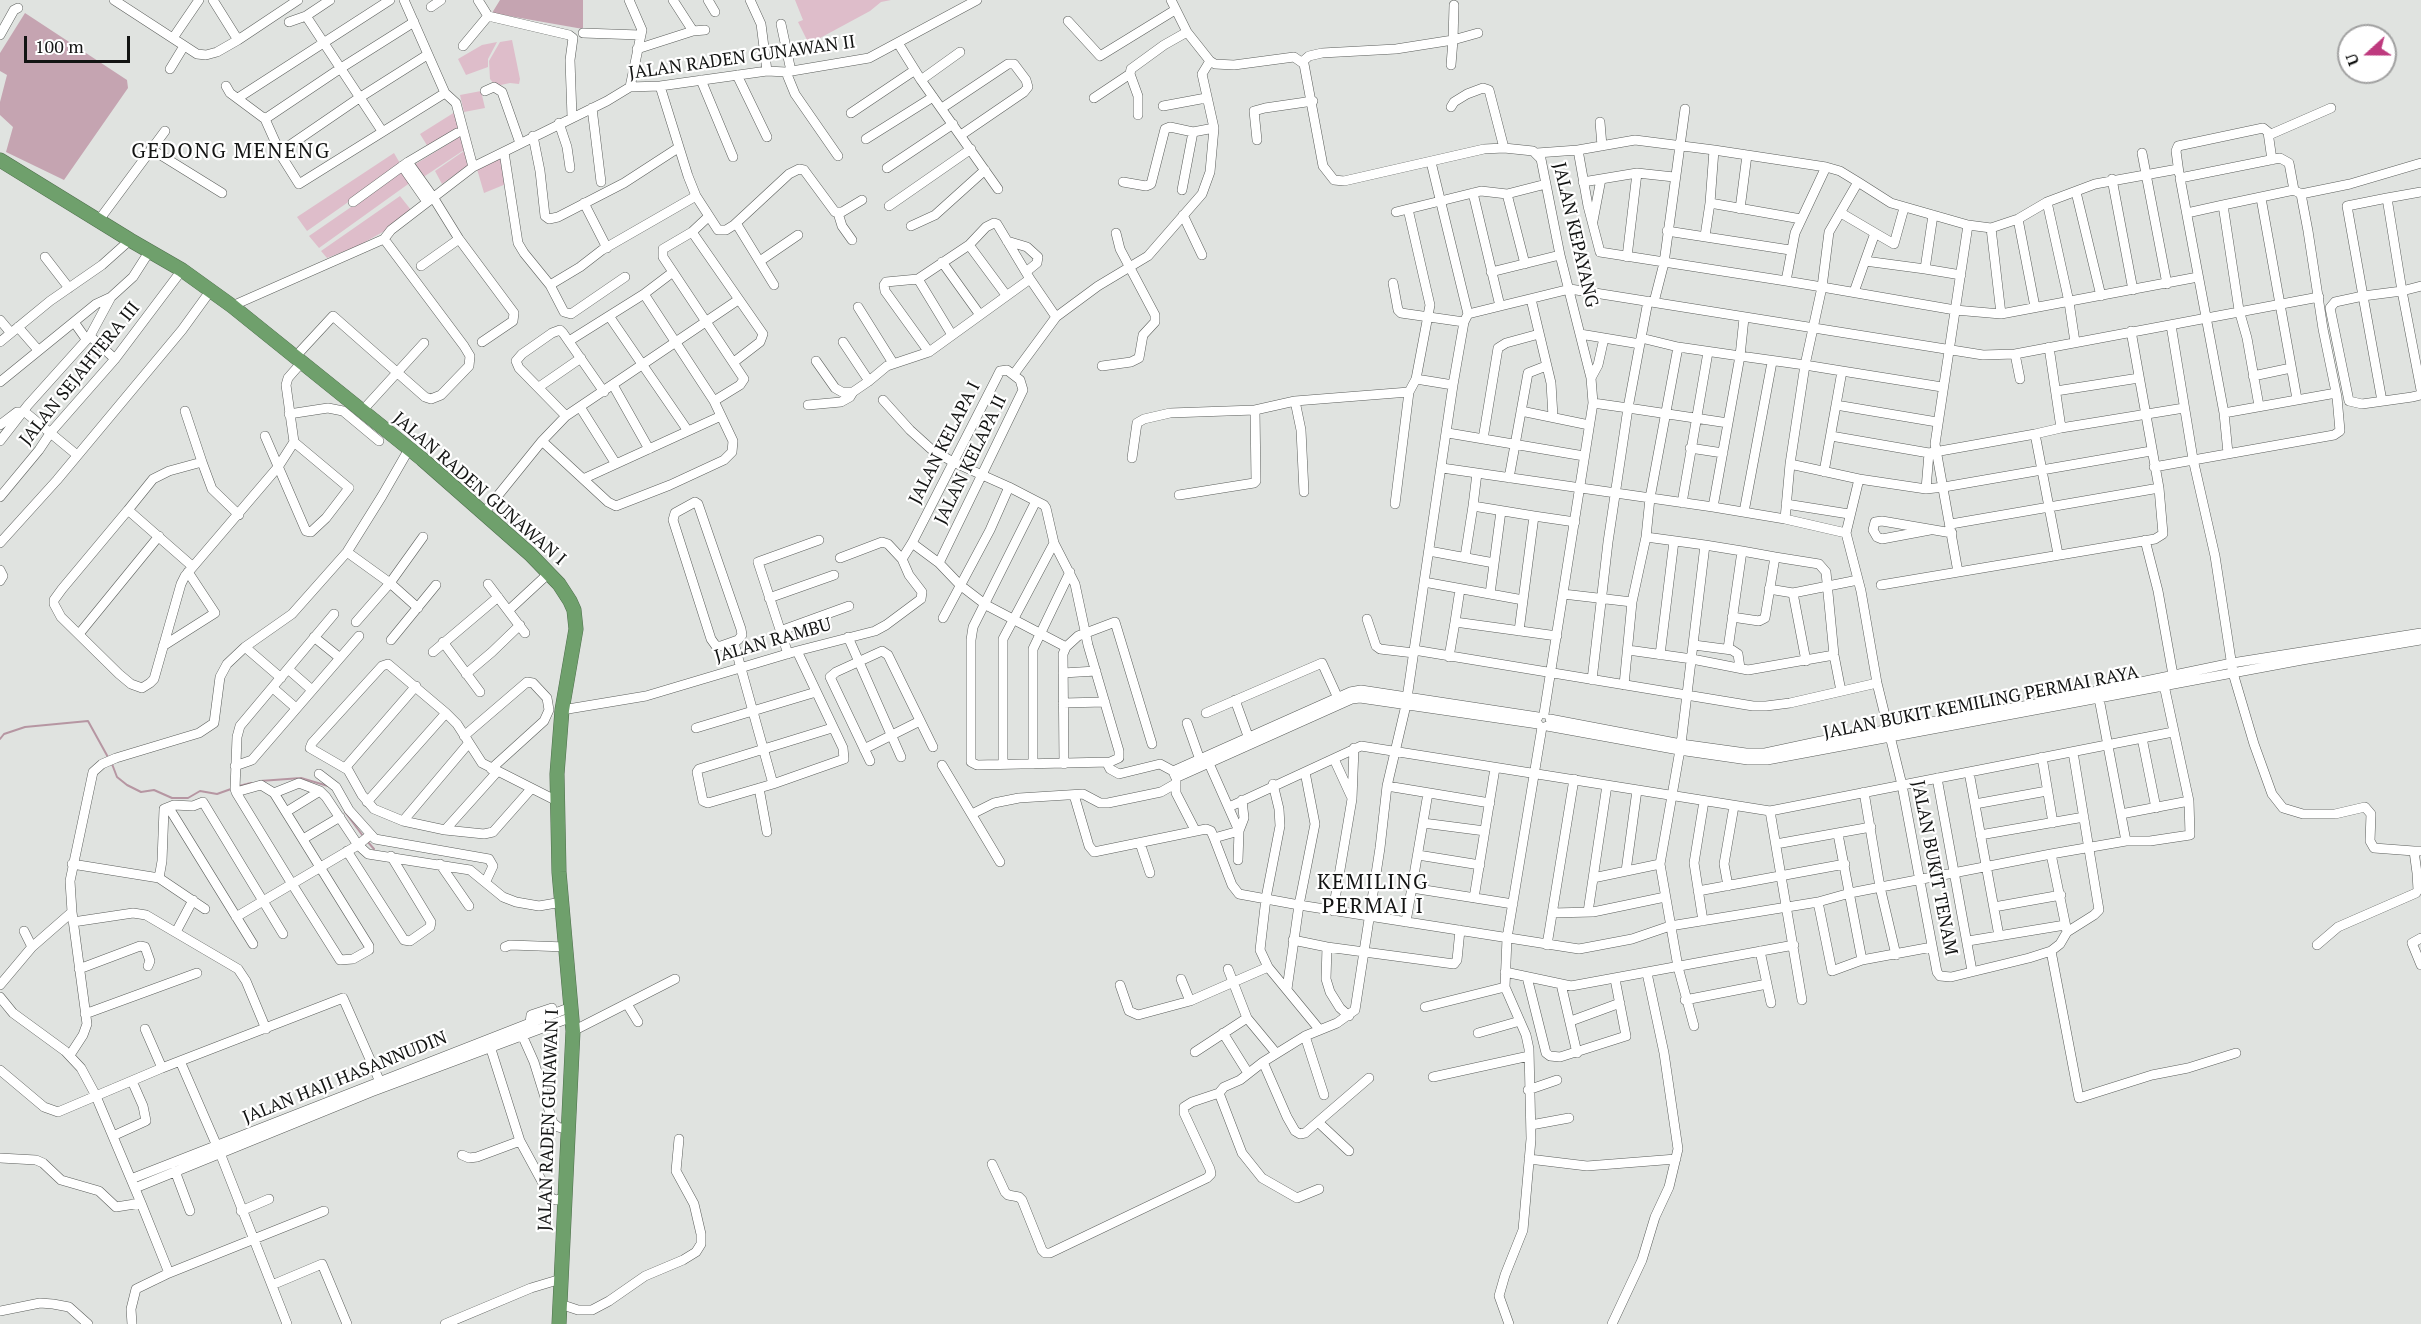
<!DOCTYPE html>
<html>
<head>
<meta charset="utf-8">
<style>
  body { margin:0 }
  #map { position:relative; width:2421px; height:1324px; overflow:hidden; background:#e0e3e0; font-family:"PT Serif",serif }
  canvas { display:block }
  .north { position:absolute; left:2337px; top:24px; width:60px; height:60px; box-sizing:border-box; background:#fff; border:2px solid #a1a1a1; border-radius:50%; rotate:249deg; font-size:16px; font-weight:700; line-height:24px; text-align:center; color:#131413 }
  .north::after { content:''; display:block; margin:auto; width:21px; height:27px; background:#be3a7e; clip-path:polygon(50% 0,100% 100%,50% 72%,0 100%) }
  .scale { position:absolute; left:24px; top:36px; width:106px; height:27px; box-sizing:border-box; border:3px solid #131413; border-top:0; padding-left:8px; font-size:18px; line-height:21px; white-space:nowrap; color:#131413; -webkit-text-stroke:4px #fff; paint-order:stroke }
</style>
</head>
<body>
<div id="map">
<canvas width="2421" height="1324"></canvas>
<div class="north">U</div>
<div class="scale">100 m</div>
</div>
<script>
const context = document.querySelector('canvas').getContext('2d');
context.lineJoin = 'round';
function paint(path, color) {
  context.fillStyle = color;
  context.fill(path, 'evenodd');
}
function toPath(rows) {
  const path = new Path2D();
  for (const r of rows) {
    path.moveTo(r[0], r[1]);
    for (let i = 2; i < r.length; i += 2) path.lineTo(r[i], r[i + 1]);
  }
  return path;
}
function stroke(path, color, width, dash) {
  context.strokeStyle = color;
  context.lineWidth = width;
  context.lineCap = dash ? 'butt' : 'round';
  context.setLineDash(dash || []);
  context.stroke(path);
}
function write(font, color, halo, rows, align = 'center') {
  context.font = font + ' "PT Serif",serif';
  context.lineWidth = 4.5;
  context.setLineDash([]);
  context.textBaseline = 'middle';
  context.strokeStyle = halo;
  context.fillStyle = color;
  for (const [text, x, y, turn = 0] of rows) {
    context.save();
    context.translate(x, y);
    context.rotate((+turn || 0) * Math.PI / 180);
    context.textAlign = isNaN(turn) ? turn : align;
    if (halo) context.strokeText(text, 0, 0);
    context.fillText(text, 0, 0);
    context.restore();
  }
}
const green = toPath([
  [795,0,891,0,881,2,870,11,809,44,798,22,803,20],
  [512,40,520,79,519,84,510,83,496,86,490,79,489,61,500,42],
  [497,42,488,59,488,67,466,75,458,59,482,45],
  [481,91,485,108,464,112,460,95],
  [455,112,459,128,428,147,420,134],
  [461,136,464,150,422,178,414,165],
  [464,151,469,165,442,184,435,171],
  [394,153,401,165,307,231,297,217],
  [503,156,506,184,484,193,477,169],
  [402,172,411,182,319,248,309,236],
  [400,196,411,210,388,229,358,246,327,258,321,251]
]);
const forest = toPath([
  [500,0,583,0,583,29,492,13],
  [25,13,127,80,128,88,64,180,6,152,13,127,0,115,0,102,7,75,0,71,0,53]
]);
const stream = toPath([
  [0,739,4,734,25,727,88,721,109,759],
  [112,764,117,777,127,785,141,792,154,790,172,798,188,798,200,791,217,794,231,789],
  [260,781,301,778,328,786],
  [239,786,251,783],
  [345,812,363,836],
  [367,841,374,849]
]);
const minor = toPath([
  [114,0,197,54,206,55,217,52,238,40,298,0],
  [213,0,238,40],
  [404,0,445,93,456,103,473,167],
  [478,0,488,16,569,35,573,38,570,60,572,117],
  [629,0,642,30,630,87],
  [673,0,693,31],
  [708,0,715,12],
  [750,0,761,24,767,71],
  [1171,0,1187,32,1210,61,1215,64,1234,65,1294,57,1304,64,1323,166,1334,180,1344,181,1484,149,1504,148,1533,151,1541,159,1560,255,1591,378,1593,403,1544,714],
  [1454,5,1453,40,1478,33],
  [431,7,441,0],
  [306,16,382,131],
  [1068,21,1100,56,1175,10],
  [289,22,306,16,330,0],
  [781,24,791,71],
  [583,33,640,35],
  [0,35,14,10,18,8],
  [173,38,199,0],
  [898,43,921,80,998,189],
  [463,46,488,16],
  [637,49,693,31,705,30],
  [1302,62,1309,56,1322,53,1396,49,1453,40,1451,65],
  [170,69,184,46],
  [786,72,795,94,838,156],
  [1130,74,1138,96,1138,115],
  [737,75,767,137],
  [701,80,733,157],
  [921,80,960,52],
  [226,86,230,93,265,119,282,157,299,184,445,93],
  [660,86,688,176,696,196,718,230,726,230,734,225,789,174,799,169,804,170,835,212,842,212,862,200],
  [485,91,494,87,502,92,520,143],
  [238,98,390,0],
  [1094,98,1130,74,1131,69,1164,45,1187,32],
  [1163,106,1206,98],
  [1451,107,1454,102,1467,94,1483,88,1489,90,1504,148],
  [592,108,601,182],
  [942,108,1008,64,1014,64,1026,80,1028,87,1024,92,961,135],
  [851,113,915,70],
  [265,119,341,68,414,22],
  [1600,122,1602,146],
  [559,123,567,147,570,168],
  [2269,135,2331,108],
  [533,136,540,171,545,216,549,219,558,217,624,183,678,148],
  [866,139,933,97],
  [1257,140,1254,111,1265,108,1313,101],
  [151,149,222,193],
  [1714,150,1826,167,1840,171,1858,182],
  [280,152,359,98,427,55],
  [504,152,518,243,524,253,550,285,564,312,571,314,625,277],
  [1537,153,1578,150],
  [2142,153,2167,284],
  [408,162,433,197,459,239,514,313,513,321,482,342],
  [1431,162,1468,314],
  [402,166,427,202],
  [1826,167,1795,233,1786,281,1822,287,1805,365,1842,371,1836,405,1937,422],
  [887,168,953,124],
  [2179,173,2176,151,2178,146,2263,128,2268,132,2272,160],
  [2112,179,2133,290],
  [1123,182,1146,186,1151,184,1165,129,1170,127,1193,132,1214,128],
  [1583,182,1637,173],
  [1182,190,1193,132],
  [2076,192,2101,296],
  [1473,193,1500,306],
  [1507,194,1525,264],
  [2301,194,2350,184,2421,163],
  [2261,198,2297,399],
  [2387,198,2402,291,2363,296,2347,206,2387,198,2421,192],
  [353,202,408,162,457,133],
  [2047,202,2069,302,2075,342],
  [584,203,607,248],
  [1710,203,1714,150,1635,140,1578,150,1588,206,1600,252,1786,281],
  [889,206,971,149],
  [1408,209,1481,191,1507,194,1546,184],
  [1740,209,1747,155],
  [1396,212,1408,209,1430,305,1416,379],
  [838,213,842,226,852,240],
  [1841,213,1875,233,1865,261],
  [2187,213,2223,205],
  [1183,215,1202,255],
  [1933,215,1925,269,1961,275],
  [2018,219,2035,307],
  [99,220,165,131],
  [1593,221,1601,179],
  [736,223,774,285],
  [1968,225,1891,203,1858,182,1829,232,1822,287,1955,310,2001,314,2198,277],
  [911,226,935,215,985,170],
  [1991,228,2001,314],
  [1667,231,1790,250],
  [692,232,763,334,760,342,734,362],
  [1875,233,1894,244,1904,208],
  [1705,236,1710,203,1801,219],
  [1007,241,1027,247,1038,257,1037,263,1026,272],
  [969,245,1006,295],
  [45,257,69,288],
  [1627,257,1637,173,1674,177],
  [760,261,798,235],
  [942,262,980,315],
  [421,266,459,239],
  [673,272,744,379,740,385,714,401],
  [1491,272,1560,255],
  [918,279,952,335],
  [1393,283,1398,310,1401,313,1464,322],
  [550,285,580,267,602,250,696,196],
  [2421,286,2402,291,2421,390],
  [1854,292,1865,261,1925,269],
  [1531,299,1551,383,1553,417],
  [1648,301,1641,338,1678,347,1740,356,1713,507],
  [1654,302,1664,263,1685,109],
  [232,306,384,239,391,230,473,167,607,101,630,87,660,86,767,71,786,72,869,58,977,0],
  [858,307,893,363],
  [609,316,688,431],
  [1744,318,1740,356,1805,365,1790,464,1785,519],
  [0,320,11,333],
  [74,322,86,339],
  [2171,325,2193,459,2215,556,2233,673,2254,744,2272,794,2283,808,2303,814,2335,814,2365,807,2371,814,2370,841,2374,848,2414,851],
  [18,327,38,350],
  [1580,334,1640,344],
  [90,336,115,359],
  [1641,338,1628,408,1728,423],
  [569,341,644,294,673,272,663,257,663,249,692,232,708,217],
  [0,342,50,301,102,265,130,240],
  [843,342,869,381],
  [2049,347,2061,428],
  [929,352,885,291,884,285,886,282,918,279,969,245,986,227,994,223,997,224,1030,279],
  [2015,354,2020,379],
  [296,356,333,316,425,397,431,399,441,395,469,366,470,356,464,346,384,239],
  [816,361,835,388,842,392,853,392,869,381,887,366,929,352,1030,279,1056,317],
  [1102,366,1131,362,1139,358,1143,335,1155,322,1155,315,1120,249,1116,233],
  [1842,371,1942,387],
  [1014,374,1056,317,1098,286,1148,256,1202,194,1210,172,1214,128,1202,74,1210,61],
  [2253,376,2291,368],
  [1591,378,1598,365,1604,338],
  [0,382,96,304,111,297],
  [613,385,649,449],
  [539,387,581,358],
  [2056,391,2139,378],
  [883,400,910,430,931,449,953,462,1009,487,1036,501,1044,505,1046,508,1054,543,1075,584,1088,645,1119,751,1119,758,1110,762,977,765,971,762,971,640,973,627,1036,501],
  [1295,401,1301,430,1304,492],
  [2382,401,2363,296,2335,302,2330,308,2349,401,2362,404,2412,397,2421,395],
  [808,405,841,402,850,397,853,392],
  [580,407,616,464],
  [185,411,202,462,169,471,153,479,128,510,192,566],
  [362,411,424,343],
  [1521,411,1589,425],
  [2224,413,2336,393],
  [289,414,328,408,343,411,379,441],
  [566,416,519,368,516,361,522,354,552,333,560,330,563,333,604,392],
  [0,425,17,412,25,412,77,455],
  [1448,433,1584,456],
  [265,436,306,531,311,532,326,518,349,488,294,442],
  [1831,436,1929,453,2035,434],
  [1483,439,1498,348,1506,343,1539,334],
  [0,441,28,405,90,336,111,297,133,277,149,252],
  [542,441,608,502,616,506,670,485,724,460,732,452,733,441,714,401,644,294],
  [1690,448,1723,453],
  [2228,453,2224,413,2180,178,2280,158,2289,163,2294,190],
  [1132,458,1137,423,1144,419,1170,413,1255,410],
  [202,462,212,489,239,515],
  [1790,464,1859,479],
  [2154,467,2334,435,2340,431,2337,397,2323,329,2308,231,2301,194,2294,190,2223,205,2239,310,2247,338,2259,406],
  [1442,468,1713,507,1785,519,1846,533],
  [1824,472,1836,405],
  [1509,478,1528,373,1546,366],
  [583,479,721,416],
  [1926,489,1929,453],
  [1179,495,1254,483,1256,481,1255,410,1295,401,1409,392,1416,379,1453,385],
  [0,497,39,450,51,432,115,359,182,270],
  [695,502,698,504,741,629,742,635,738,640,721,646,716,646,711,639,673,520,675,513,695,502],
  [1682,503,1708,352],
  [1395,504,1409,392],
  [1786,504,1849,514],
  [1473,506,1477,473],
  [128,510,62,589,54,600,54,604,61,617,119,674,131,684,142,688,150,683,154,679,181,584,185,576,278,467,294,442,286,385,288,378,302,362],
  [1744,512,1772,362],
  [483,514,542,441,566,416,738,300],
  [1534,516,1575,522],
  [1951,524,2159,488],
  [1930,530,1882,539,1877,537,1873,530,1875,522,1882,521,1952,533],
  [1646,537,1650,498,1678,347],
  [2145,540,2158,591,2173,675],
  [0,543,57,480,182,330,211,290],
  [912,543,939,563,960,585,986,605,1066,647],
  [1705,545,1742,551],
  [1429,551,1494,563],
  [347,552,390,583,418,608],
  [2058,554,2035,434,2061,428,2184,408],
  [1465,557,1473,506,1534,516,1519,631],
  [840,558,882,542,888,544,902,559],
  [0,570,3,576,0,581],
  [1958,572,1935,444,1968,225,1991,228,2018,219,2047,202,2095,184,2178,169],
  [1424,582,1523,600],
  [488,584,525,633],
  [1881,585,2155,539,2163,534,2159,488,2131,331],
  [1769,589,1793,593,1806,661],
  [1793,593,1858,580],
  [1490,594,1501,511],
  [1563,594,1632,602],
  [769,598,834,575],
  [509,610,549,573],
  [1732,617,1759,621,1765,618,1775,557,1819,564,1826,572,1834,655,1841,691],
  [943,618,990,530,1009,487],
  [1367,619,1376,646,1380,649,1414,653],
  [356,622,390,583,423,537],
  [1455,622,1460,589],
  [780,631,849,606],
  [79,634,159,536],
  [314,637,340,658],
  [848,637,901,757],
  [391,640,436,585],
  [443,642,480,692],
  [734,643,773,784],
  [1694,645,1732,650,1738,654,1740,668],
  [163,646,215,613,188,572],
  [245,647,281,678],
  [1728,649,1742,551,1775,557],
  [1414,650,1753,706,1766,706,1790,703,1877,683],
  [1628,650,1692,659,1748,670,1834,655],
  [797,651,843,748,844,759,773,784,708,803,703,801,697,772,699,769,832,728],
  [433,652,498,597],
  [788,654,758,562,819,540],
  [1660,655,1674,541],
  [1449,657,1455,622,1557,636],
  [288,669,312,690],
  [1063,673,1096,671],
  [466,674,492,652,520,625],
  [1592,680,1608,542,1628,408,1593,403],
  [1624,685,1632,602,1646,537,1705,545,1681,744,1660,864,1678,967,1694,1026],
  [273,688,296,708],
  [2098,693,2126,841],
  [1235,700,1248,736],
  [1063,703,1105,702],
  [562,710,646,696,797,651,875,631,886,625,921,599,922,592,909,575,902,559,912,543,996,379,1000,371,1007,370,1020,380,1023,390,939,563],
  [1206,713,1322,663,1337,696],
  [1550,719,1681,744,1746,753,1765,753,1821,741,2035,704,2232,663,2421,633],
  [1187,723,1199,757],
  [1538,724,1360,698,1352,699,1180,776,1175,776,1173,771,1350,692,1361,690,1538,717],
  [1547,726,1679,750,1748,760,1767,760,2302,660,2421,640],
  [696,728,816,692],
  [464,736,527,682,533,683,547,698,549,710,544,721,491,769],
  [2142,738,2156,808],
  [864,749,920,721],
  [2042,757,2053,823],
  [1207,759,1239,831],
  [1334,759,1351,796],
  [870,761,830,677,836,672,882,651,888,655,933,747],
  [1107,763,1110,769,1119,774,1160,764,1173,771],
  [1003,764,1003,639,1054,543],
  [1033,764,1033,649,1070,572],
  [1064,764,1063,654,1066,647,1078,636,1115,622,1152,744],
  [942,765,1000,862],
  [235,766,252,760,359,636],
  [345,768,416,686],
  [1969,772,1999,936],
  [319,774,336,787,349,810,375,839,489,859,493,866,486,881],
  [1937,778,1972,971],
  [1176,781,1176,793,1195,830],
  [1273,784,1279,809,1280,826,1266,898,1260,950,1268,967,1319,1029],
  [1387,786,1490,803],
  [759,788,767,832],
  [531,789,493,832,484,834,445,830,403,821,374,809,362,795,348,770,310,748,312,743,382,666,388,664,446,713,457,724,482,763,557,801],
  [236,792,261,785,274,793,369,946,369,950,353,959,340,960,292,884,237,794,236,792,235,789,237,737,240,726,334,614],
  [1864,792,1880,887,1896,955],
  [274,793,299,783,320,791,326,797,358,845,368,854,470,870,503,897,516,902,539,906,562,902],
  [1074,795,1089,846,1094,852,1206,829,1211,831,1214,838,1232,885,1239,894,1299,905,1579,949,1632,939,1670,926,1818,902,1850,893,2051,854,2126,841,2150,841,2190,835,2189,801,2164,685],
  [367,802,446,713],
  [1975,804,2047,791],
  [1229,807,1361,746,1770,811,2173,732],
  [169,808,253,944],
  [1770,811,1802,1000],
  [286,812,320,791],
  [972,814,994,803,1019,798,1083,794,1100,803,1108,803,1161,792,1175,784],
  [2121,814,2189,801],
  [403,821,468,744],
  [1423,823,1485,831],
  [445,830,497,772],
  [1838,834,1862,960],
  [1980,835,2084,817],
  [1214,838,1239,831],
  [303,839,340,817],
  [1140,843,1150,873],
  [1776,844,1871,827],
  [347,851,404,940,410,941,430,927,431,922,391,856],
  [2051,854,2067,932,2094,915,2099,910,2073,752],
  [1418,855,1480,865],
  [1238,860,1239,831,1244,818,1242,800],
  [72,864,159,878,205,909],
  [440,864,469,906],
  [1626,871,1637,790],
  [159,878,162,861,164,809,174,805,193,806,203,802,283,934],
  [1593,878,1660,864],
  [1728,886,1724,864,1734,806],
  [1412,888,1513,904],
  [1698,891,1845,864],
  [1474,898,1495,768],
  [1818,902,1832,971,1862,960,1932,947],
  [1994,907,2061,895],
  [1333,911,1352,799,1354,748],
  [1588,912,1607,785],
  [1552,913,1593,912,1665,897],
  [236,917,358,845,370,835],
  [1703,921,1694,863,1704,801],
  [73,922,133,913,146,915,238,969,246,981,266,1029],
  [1406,922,1428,793],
  [24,931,32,947],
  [176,932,193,900],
  [2067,932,2060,944,2051,951,2029,958,1951,977,1940,976,1937,972,1902,785,1877,683,1861,591,1846,533,1859,479,1926,489,1944,487,2151,451],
  [2421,938,2412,943,2421,965],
  [1293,940,1327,947,1454,964,1457,960,1460,930],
  [1968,941,2065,925],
  [1547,945,1574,779],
  [2317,945,2338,927,2416,893,2418,890,2417,873,2414,851,2421,851],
  [505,947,510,945,566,947],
  [1327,947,1326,979,1330,992,1340,1008,1349,1016],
  [1760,951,1771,1003],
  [2051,951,2079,1098,2152,1075,2188,1068,2236,1053],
  [79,969,140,946,145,947,150,961,148,966],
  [1505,972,1571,986,1794,945],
  [1527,977,1546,1053,1550,1056,1560,1057,1626,1036,1615,979],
  [1181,979,1190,1001],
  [1561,984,1577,1053],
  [0,985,32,947,72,912],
  [1120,985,1129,1011,1138,1015,1190,1001,1268,967],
  [1287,989,1299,905,1315,824,1305,772],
  [0,997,13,1013,65,1051,81,1068,95,1094,141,1203,169,1273,136,1289,131,1309,132,1324],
  [1685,1000,1767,984],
  [627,1004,638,1022],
  [1425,1007,1505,987],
  [85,1014,197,973],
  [1247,1018,1276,1053],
  [1571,1021,1620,1003],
  [530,1023,531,1015,552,1008],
  [145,1029,162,1068],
  [573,1031,675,979],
  [1223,1033,1248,1073],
  [1478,1033,1520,1021],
  [522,1035,534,1062,553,1123,558,1127,568,1130],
  [1305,1036,1324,1095],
  [489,1043,520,1141,551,1198,556,1200,566,1198],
  [1195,1052,1247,1018,1228,969],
  [70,1055,83,1035,87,1024,72,912,70,881,93,772,102,764,116,758,199,733,214,723,220,677,227,664,245,647,292,614,347,552,382,496,409,449],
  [180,1061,220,1153,287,1324],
  [1263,1062,1287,1117,1295,1131,1300,1134,1305,1133,1369,1078],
  [0,1070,44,1107,58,1112,162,1068,343,998,380,1082],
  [1433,1077,1529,1056],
  [1528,1090,1557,1080],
  [1219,1093,1242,1153,1262,1178,1297,1198,1319,1189],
  [1318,1122,1349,1151],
  [1531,1125,1569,1118],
  [113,1136,146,1121,143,1106,132,1081],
  [462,1155,469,1158,477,1157,520,1141],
  [0,1158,36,1160,43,1163,61,1180,99,1191,116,1207,141,1203],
  [1529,1159,1587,1166,1676,1159],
  [992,1164,1005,1192,1008,1195,1019,1197,1022,1200,1042,1250,1045,1253,1050,1253,1207,1178,1211,1174,1210,1169,1184,1113,1184,1107,1192,1102,1219,1093,1224,1087,1240,1080,1263,1062,1305,1036,1337,1023,1355,1010,1380,848,1387,786,1406,705,1453,385,1464,322,1468,314,1570,289,1983,355,2015,354,2319,297],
  [175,1171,190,1211],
  [131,1179,571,1007],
  [135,1188,371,1092,572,1017],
  [241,1211,269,1199],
  [169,1273,324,1211],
  [272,1285,322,1264,347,1324],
  [560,1304,578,1310,592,1310,609,1301,645,1276,683,1260,696,1252,701,1244,701,1234,694,1204,676,1171,679,1139],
  [0,1311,40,1303,53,1304,69,1307,88,1324],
  [445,1324,531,1288,561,1279],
  [1509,1324,1499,1296,1505,1275,1523,1230,1531,1139,1529,1049,1526,1035,1505,987,1507,938,1542,727],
  [1612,1324,1642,1260,1655,1217,1669,1187,1678,1149,1664,1053,1647,973]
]);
const highway = toPath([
  [0,160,130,240,182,270,232,306,422,459,530,554,559,584,570,601,574,610,576,629,562,710,557,774,559,872,573,1031,559,1324]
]);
const streetNames = [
  ["JALAN RADEN GUNAWAN II",742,58,-8],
  ["JALAN KEPAYANG",1575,235,77],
  ["JALAN SEJAHTERA III",80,374,-51],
  ["JALAN KELAPA I",945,443,-63],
  ["JALAN KELAPA II",971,460,-64],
  ["JALAN RADEN GUNAWAN I",479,489,41],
  ["JALAN RAMBU",773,641,-16],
  ["JALAN BUKIT KEMILING PERMAI RAYA",1981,703,-11],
  ["JALAN BUKIT TENAM",1934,868,79],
  ["JALAN HAJI HASANNUDIN",345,1078,-22],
  ["JALAN RADEN GUNAWAN I",549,1120,-88]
];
const quarterNames = [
  ["GEDONG MENENG",231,152],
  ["KEMILING",1373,883],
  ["PERMAI I",1373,907]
];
paint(green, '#debdca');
paint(forest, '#c5a4b1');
stroke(stream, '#b696a2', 2);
stroke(minor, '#5b5e5b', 10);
stroke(highway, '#4f6f4d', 15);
stroke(minor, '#fff', 9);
stroke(highway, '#6fa06c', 14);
write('18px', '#131413', '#fff', streetNames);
context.letterSpacing = '1.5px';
write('21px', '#131413', '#fff', quarterNames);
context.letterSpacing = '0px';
</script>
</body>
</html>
